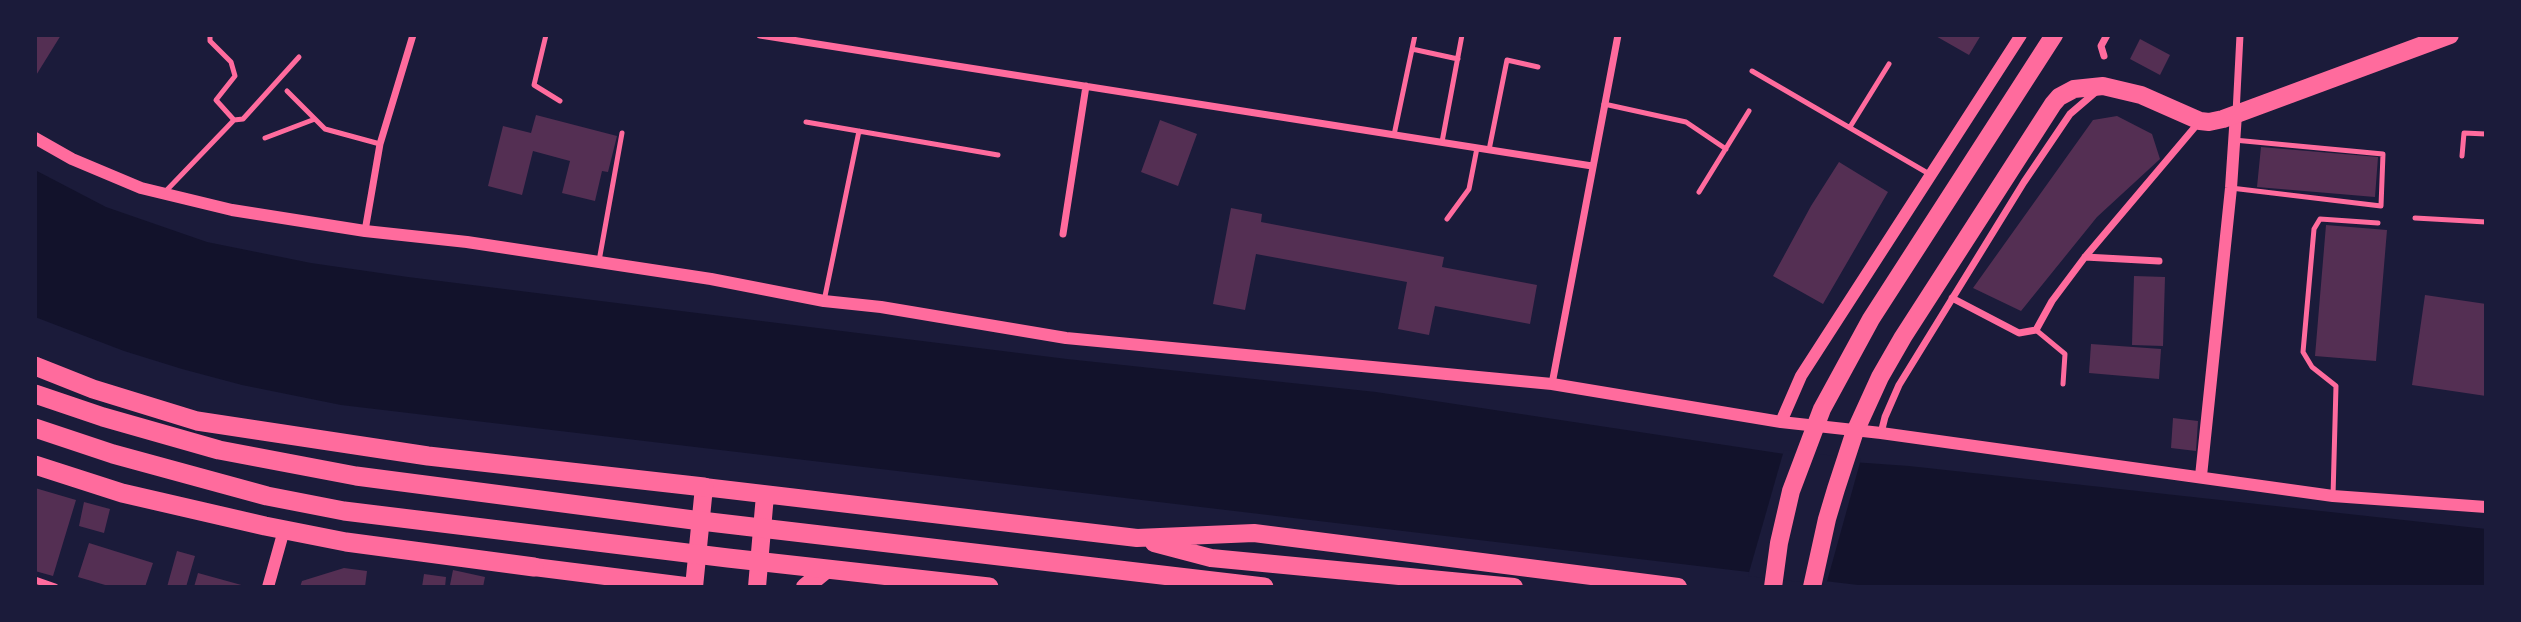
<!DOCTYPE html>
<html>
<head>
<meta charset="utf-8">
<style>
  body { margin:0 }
  #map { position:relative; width:2521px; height:622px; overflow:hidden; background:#1b1b3a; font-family:Spectral,serif }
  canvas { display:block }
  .frame { position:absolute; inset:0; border:37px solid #1b1b3a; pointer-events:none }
</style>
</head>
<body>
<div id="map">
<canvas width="2521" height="622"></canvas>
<div class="frame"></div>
</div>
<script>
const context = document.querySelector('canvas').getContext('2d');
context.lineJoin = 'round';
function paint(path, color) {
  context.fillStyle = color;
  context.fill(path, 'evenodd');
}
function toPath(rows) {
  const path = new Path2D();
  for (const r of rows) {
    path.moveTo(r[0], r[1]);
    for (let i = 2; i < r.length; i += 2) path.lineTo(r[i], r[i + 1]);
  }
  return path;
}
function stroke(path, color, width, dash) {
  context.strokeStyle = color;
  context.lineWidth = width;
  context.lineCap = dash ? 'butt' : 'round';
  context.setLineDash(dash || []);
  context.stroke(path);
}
const water = toPath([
  [35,170,106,207,207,242,311,263,408,277,1067,359,1376,392,1824,460,1909,466,2486,529,2486,587,1875,587,341,405,242,385,182,369,124,351,35,317]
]);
const pier = toPath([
  [1784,450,1861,459,1826,585,1748,576]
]);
const building = toPath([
  [35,35,61,35,35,77],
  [1934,35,1981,35,1969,55],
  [2140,39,2170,55,2160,75,2130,59],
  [536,115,617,136,608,172,602,171,595,201,562,193,570,161,533,151,522,195,488,186,503,126,531,133],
  [2117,116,2152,134,2160,159,2097,217,2021,311,1973,288,2093,120],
  [1160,120,1197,134,1178,186,1141,172],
  [2261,147,2378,157,2375,197,2257,187],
  [1839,162,1888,192,1823,304,1773,276,1811,206],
  [1231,208,1262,214,1261,222,1444,257,1442,267,1537,285,1530,324,1435,306,1429,335,1398,329,1407,282,1256,254,1245,310,1213,304],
  [2326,225,2387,230,2376,361,2315,356],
  [2134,276,2165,277,2163,346,2132,345],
  [2425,295,2486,304,2486,396,2412,385],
  [2091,344,2161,349,2159,379,2089,373],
  [2173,418,2198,421,2196,451,2171,448],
  [35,488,76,500,53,576,35,571],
  [84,502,110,509,104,533,79,526],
  [89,543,153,563,145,587,112,587,78,577],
  [177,551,195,556,186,587,167,587],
  [344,568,367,571,365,587,300,587,302,581],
  [453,570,485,577,483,587,450,585],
  [198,573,245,586,245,587,194,587],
  [424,574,446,577,445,587,422,587]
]);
const service = toPath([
  [210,35,210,41,231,62,235,76,216,100,234,120],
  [546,35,534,85,560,101],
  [1412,49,1458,59],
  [1752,71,1931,175],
  [287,91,325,129,380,144],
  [1604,104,1686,122,1726,149],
  [806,122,998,155],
  [1850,127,1889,64],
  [1394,135,1415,35],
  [265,138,315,119],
  [1442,142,1462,35],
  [1489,150,1507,60,1538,67],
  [2462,156,2464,133,2486,134],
  [2231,188,2381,206,2383,154,2234,140],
  [1699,192,1749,111],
  [164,193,234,120,243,119,299,57],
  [2415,218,2486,222],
  [1447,219,1469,189,1477,148],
  [599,261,622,133],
  [824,301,859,131],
  [2036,330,2065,354,2063,384],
  [2333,496,2336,386,2312,367,2303,352,2314,229,2320,219,2378,223]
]);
const minor = toPath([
  [760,35,1592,166],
  [2104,56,2101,46,2107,35],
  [2236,113,2240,35],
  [365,231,380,144,413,35],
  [1063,234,1086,86],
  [2085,257,2159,261],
  [1952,298,2019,333,2036,330,2052,301,2085,257,2200,121],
  [1552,384,1618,35],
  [1881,433,1885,417,1899,385,2024,182,2070,114,2098,90],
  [35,580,55,587]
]);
const tertiary = toPath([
  [35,138,72,159,141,188,232,210,365,231,467,242,599,262,711,279,824,301,881,307,1066,338,1552,384,1781,422,1881,433,2333,496,2486,507],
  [1781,422,1801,376,2021,35],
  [2201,476,2231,188,2236,114],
  [268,587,284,530]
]);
const primary = toPath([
  [1154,543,1211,558,1514,587],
  [534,567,693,587],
  [694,587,704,487,1137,538,1254,533,1678,587],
  [757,587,765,495],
  [805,587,827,569],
  [1773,587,1779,543,1791,491,1822,409,1871,319,2054,35],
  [1812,587,1827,519,1836,489,1854,434,1880,377,1903,337,2053,104,2059,97,2074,89,2103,86,2141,95,2200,121,2209,122,2223,119,2450,35]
]);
const trunk = toPath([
  [35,366,93,389,197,421,428,456,704,487],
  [35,394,103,417,219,450,356,476,701,521,1264,587],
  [35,428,113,454,267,496,344,511,728,558,989,587],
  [35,465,122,493,265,526,346,542,534,567]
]);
paint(water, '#12122b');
paint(pier, '#1b1b3a');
paint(building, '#542f53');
stroke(service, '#ff6b9d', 5);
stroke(minor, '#ff6b9d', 7);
stroke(tertiary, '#ff6b9d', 12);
stroke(primary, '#ff6b9d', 18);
stroke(trunk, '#ff6b9d', 19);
</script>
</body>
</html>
